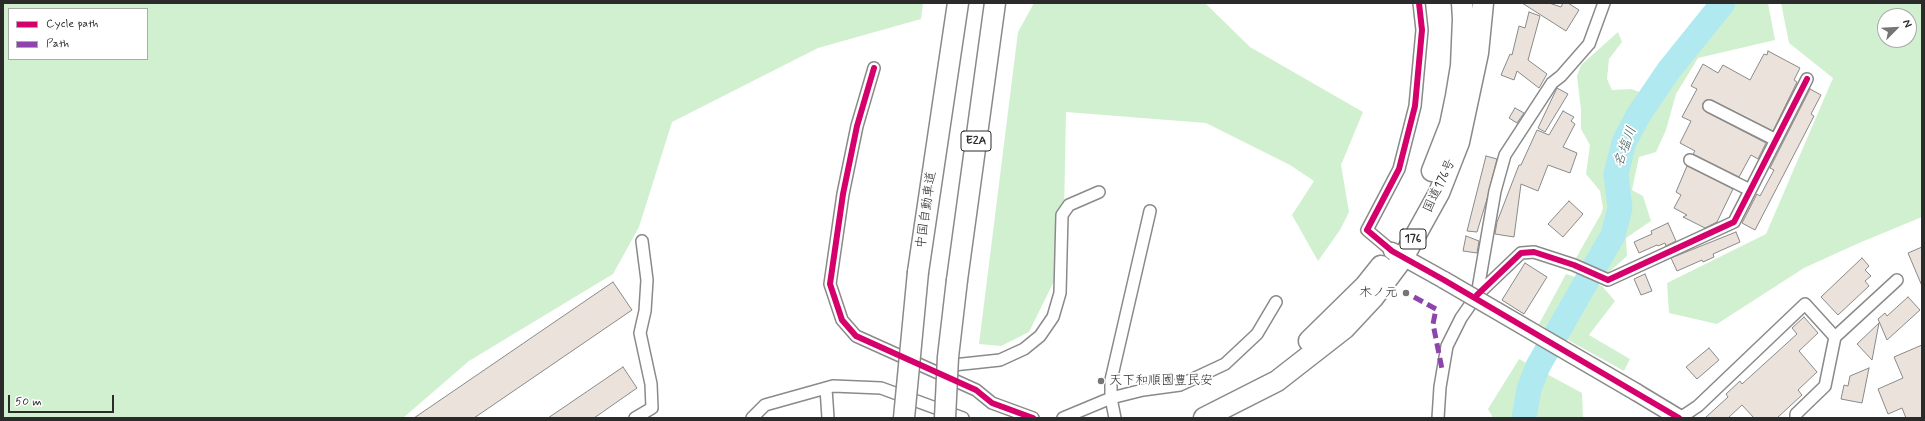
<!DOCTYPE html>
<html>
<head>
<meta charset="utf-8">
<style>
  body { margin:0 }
  #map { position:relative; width:1925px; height:421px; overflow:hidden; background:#fff; font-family:Mynerve,sans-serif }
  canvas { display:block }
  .frame { position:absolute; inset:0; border:4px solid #2b2b2b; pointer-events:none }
  .legend { position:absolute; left:8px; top:8px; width:140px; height:52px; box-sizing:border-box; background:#fff; border:1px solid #aaa; margin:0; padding:5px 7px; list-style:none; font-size:12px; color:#2b2b2b }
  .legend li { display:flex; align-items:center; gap:8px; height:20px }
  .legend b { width:20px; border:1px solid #aaa }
  .north { position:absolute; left:1877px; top:8px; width:40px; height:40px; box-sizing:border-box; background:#fff; border:1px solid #aaa; border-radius:50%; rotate:66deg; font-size:11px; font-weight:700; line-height:16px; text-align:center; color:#2b2b2b }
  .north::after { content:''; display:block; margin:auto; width:14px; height:18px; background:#757575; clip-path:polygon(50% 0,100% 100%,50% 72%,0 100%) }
  .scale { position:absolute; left:8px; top:395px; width:106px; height:18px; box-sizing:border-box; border:2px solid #2b2b2b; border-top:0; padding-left:5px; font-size:12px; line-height:14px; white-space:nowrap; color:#2b2b2b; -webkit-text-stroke:3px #fff; paint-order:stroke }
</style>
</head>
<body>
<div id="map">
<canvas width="1925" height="421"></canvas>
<div class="frame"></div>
<ul class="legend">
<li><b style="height:5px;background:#d6006c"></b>Cycle path</li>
<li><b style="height:5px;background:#8e44ad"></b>Path</li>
</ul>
<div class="north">N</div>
<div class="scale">50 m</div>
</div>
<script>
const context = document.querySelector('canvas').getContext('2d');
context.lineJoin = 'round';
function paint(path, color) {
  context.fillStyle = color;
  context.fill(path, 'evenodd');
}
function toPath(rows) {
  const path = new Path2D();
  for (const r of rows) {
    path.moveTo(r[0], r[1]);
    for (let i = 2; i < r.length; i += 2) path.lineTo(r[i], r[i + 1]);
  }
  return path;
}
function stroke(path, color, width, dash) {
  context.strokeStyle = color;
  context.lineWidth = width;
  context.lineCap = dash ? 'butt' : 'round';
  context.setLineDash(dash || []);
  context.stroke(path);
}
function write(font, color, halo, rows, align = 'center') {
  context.font = font + ' Mynerve,"Klee One",sans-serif';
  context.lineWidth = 3.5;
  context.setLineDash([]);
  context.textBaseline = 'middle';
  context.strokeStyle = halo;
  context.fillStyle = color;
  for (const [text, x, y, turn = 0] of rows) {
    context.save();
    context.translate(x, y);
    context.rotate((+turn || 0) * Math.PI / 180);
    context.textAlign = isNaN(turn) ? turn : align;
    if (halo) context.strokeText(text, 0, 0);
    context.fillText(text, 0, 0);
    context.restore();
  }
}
const green = toPath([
  [3,3,923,3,921,19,818,48,672,122,639,227,613,274,469,361,403,418,3,418],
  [9,9,147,9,147,59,9,59],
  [1034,3,1205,3,1250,47,1363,112,1341,165,1349,212,1340,230,1318,261,1292,215,1314,181,1290,165,1206,123,1066,112,1063,263,1029,332,1001,346,979,344,1018,32],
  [1736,3,1768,3,1775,40,1698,58,1676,94,1666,130,1656,152,1639,157,1632,190,1643,196,1651,221,1626,238,1627,256,1607,274,1576,258,1601,214,1603,208,1600,191,1586,174,1590,145,1581,129,1581,110,1577,76,1581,65,1618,32,1622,42,1609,59,1607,79,1612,90,1631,89,1661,100,1691,55,1725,13],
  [1781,3,1922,3,1922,217,1859,243,1804,268,1717,324,1669,313,1667,283,1766,234,1833,78,1789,43],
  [1885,16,1909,16,1909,40,1885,40],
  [1566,274,1602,286,1615,301,1589,335,1630,359,1624,371,1539,324],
  [1519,359,1582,393,1583,418,1493,418,1488,409]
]);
const river = toPath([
  [1524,418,1529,389,1538,366,1613,235,1620,208,1616,174,1624,142,1639,114,1669,70,1723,3]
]);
const building = toPath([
  [1522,3,1549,3,1561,7,1563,3,1568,3,1579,10,1566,31,1522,3],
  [1529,12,1540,16,1528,60,1547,74,1539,88,1517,71,1514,80,1501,75,1510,54,1512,55,1519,26,1525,28,1529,12],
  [1768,51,1800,68,1794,80,1797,82,1773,131,1712,100,1706,100,1703,103,1703,109,1706,112,1766,143,1758,159,1751,155,1739,177,1693,154,1695,151,1680,143,1691,121,1682,117,1697,89,1691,86,1703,64,1718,73,1723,65,1750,80,1764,54,1767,55,1768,51],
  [1557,88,1568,94,1545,132,1538,128,1557,88],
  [1810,89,1821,95,1811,114,1814,116,1755,230,1742,223,1757,194,1760,196,1774,170,1770,168,1810,89],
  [1515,108,1524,113,1517,123,1509,118,1515,108],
  [1563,111,1574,117,1571,121,1575,124,1563,147,1577,153,1570,173,1548,165,1538,191,1521,184,1514,237,1495,234,1497,222,1519,165,1521,165,1537,130,1549,135,1563,111],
  [1486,156,1497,159,1487,199,1477,232,1467,231,1486,156],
  [1687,166,1733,189,1717,222,1705,228,1683,217,1687,215,1674,208,1681,195,1676,192,1687,166],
  [1569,201,1583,214,1563,237,1548,224,1569,201],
  [1668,223,1676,241,1666,246,1665,243,1658,246,1657,245,1639,253,1634,242,1652,234,1651,231,1668,223],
  [1736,232,1740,242,1713,254,1714,257,1703,262,1702,260,1677,271,1671,258,1736,232],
  [1466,236,1479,241,1477,253,1463,251,1466,236],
  [1922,247,1922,286,1908,253,1922,247],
  [1862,258,1869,266,1865,270,1871,276,1865,281,1869,286,1838,315,1821,297,1862,258],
  [1525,263,1547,277,1524,314,1502,300,1525,263],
  [1645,274,1652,291,1641,295,1634,279,1645,274],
  [613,282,632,310,474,418,414,418,613,282],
  [1908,297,1920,310,1887,340,1878,319,1885,313,1887,316,1908,297],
  [1804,317,1818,333,1799,351,1817,372,1798,390,1802,395,1777,418,1754,418,1742,405,1728,418,1705,418,1728,397,1726,394,1740,381,1742,384,1797,334,1792,328,1804,317],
  [1879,323,1872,360,1857,344,1879,323],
  [1922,345,1922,418,1906,418,1902,408,1888,414,1878,389,1903,378,1894,357,1922,345],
  [1709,348,1719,360,1697,379,1686,367,1709,348],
  [623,367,637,388,594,418,548,418,623,367],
  [1869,368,1862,403,1841,399,1844,385,1848,386,1850,376,1869,368]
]);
const street = toPath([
  [874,68,857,126,843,194,830,284,842,320,856,336,976,390,992,403,1033,418],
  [1709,106,1776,140],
  [1690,160,1750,190],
  [1150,211,1111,380,1111,398,1143,390,1180,385,1225,364,1257,334,1276,302],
  [1392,251,1367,230,1399,169,1415,106,1422,30,1419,3],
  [1477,295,1521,253,1534,252,1574,265,1608,280,1734,222,1807,79],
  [1835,337,1897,280],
  [944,366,1000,360,1024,349,1040,336,1053,317,1060,293,1062,215,1069,205,1099,192],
  [826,388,828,418],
  [635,418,652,408,651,384,640,333,645,311,647,280,642,241],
  [752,418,765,405,833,386,881,388,963,418],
  [1063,418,1111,398,1115,418],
  [1438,418,1440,387,1447,346,1461,318,1477,295,1495,191,1505,155,1552,83,1561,76,1589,44,1604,3],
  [1680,418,1698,406,1805,304,1835,337,1825,386,1796,414,1796,418]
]);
const secondary = toPath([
  [1392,251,1444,280],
  [1636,392,1679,418]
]);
const highway = toPath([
  [1432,171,1450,125,1456,96,1461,66,1463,19,1462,3],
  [918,272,958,3],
  [957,280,995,3],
  [1309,341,1365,286,1381,266],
  [1204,418,1277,381,1345,328,1373,298,1403,258,1439,193,1459,142,1478,53,1483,3]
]);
const secondaryBridge = toPath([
  [1444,280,1636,392]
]);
const highwayBridge = toPath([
  [904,418,918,272],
  [945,418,948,357,957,280]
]);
const quiet = toPath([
  [1414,297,1436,309,1433,324,1442,369]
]);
const cycleway = toPath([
  [1419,3,1422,30,1415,106,1399,169,1367,230,1392,251,1444,280,1679,418],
  [874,68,857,126,843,194,830,284,842,320,856,336,976,390,992,403,1033,418],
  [1477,295,1521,253,1534,252,1574,265,1608,280,1734,222,1807,79]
]);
const markers = [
  [1406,293,4,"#757575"],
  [1101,381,4,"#757575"]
];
const shields = [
  [976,141,30],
  [1413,239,26]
];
const shieldNames = [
  ["E2A",976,141],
  ["176",1413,239]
];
const streetNames = [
  ["国道176号",1440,186,-65],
  ["中国自動車道",927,210,-82]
];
const poiNames = [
  ["木ノ元",1398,293],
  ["天下和順國豊民安",1109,381,"left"]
];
const waterNames = [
  ["名塩川",1626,147,-70]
];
paint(green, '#d1f0cf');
stroke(river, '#b1e9f0', 25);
paint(building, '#ebe3db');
stroke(building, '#8a8a8a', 1);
stroke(street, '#8a8a8a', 14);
stroke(secondary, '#8a8a8a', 19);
stroke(highway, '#8a8a8a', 23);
stroke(street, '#fff', 11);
stroke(secondary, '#fff', 16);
stroke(highway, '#fff', 20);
stroke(secondaryBridge, '#8a8a8a', 19, []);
stroke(highwayBridge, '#8a8a8a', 23, []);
stroke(secondaryBridge, '#fff', 16);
stroke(highwayBridge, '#fff', 20);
stroke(quiet, '#8e44ad', 5, [10, 5]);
stroke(cycleway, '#d6006c', 6);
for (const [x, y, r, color] of markers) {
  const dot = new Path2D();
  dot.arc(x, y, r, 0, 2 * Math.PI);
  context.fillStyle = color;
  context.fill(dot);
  stroke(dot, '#fff', 1.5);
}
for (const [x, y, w] of shields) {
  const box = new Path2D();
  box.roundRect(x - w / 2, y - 10, w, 20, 3);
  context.fillStyle = '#fff';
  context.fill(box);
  stroke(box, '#2b2b2b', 1);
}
write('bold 12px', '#2b2b2b', null, shieldNames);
write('13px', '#2b2b2b', '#fff', streetNames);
write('13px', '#2b2b2b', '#fff', poiNames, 'right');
write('italic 14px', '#496164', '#fff', waterNames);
</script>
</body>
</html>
